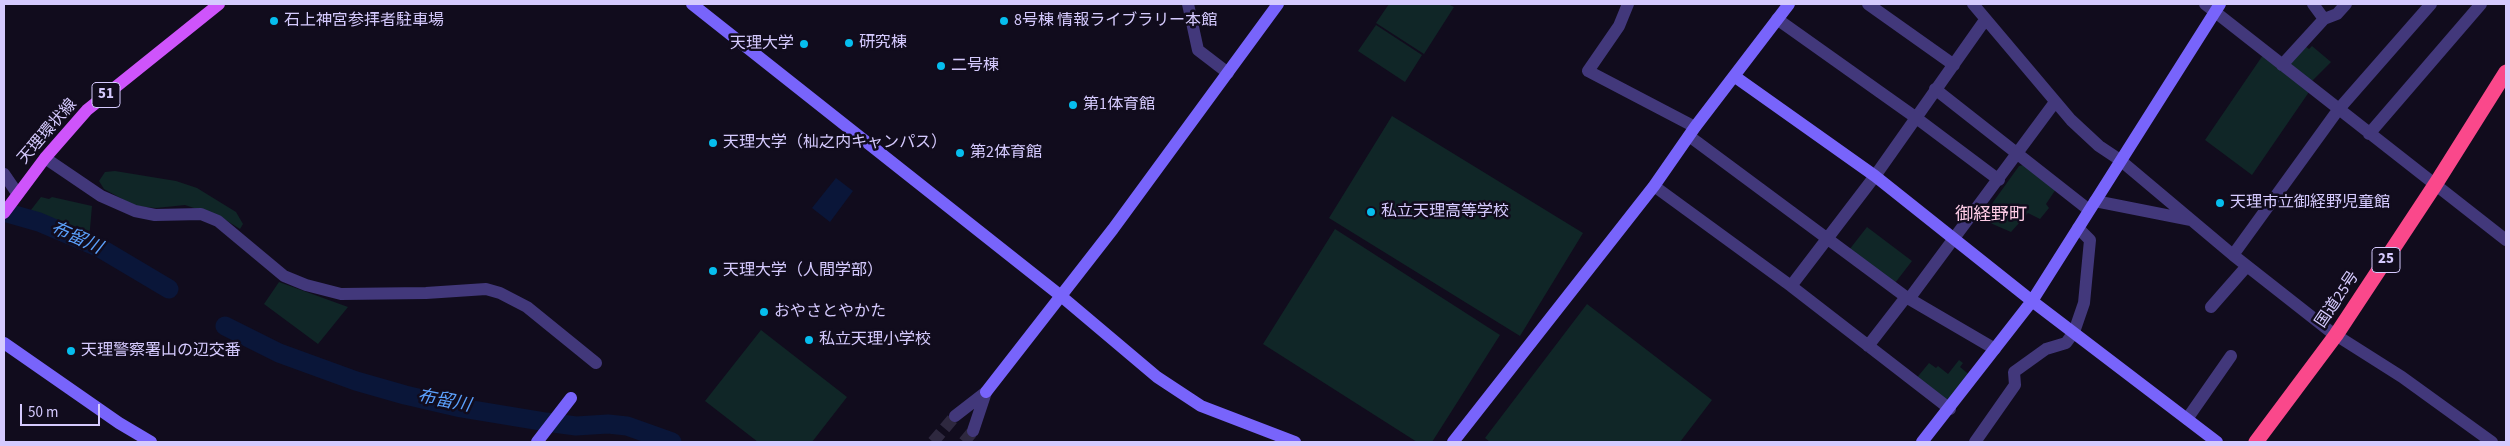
<!DOCTYPE html>
<html>
<head>
<meta charset="utf-8">
<style>
  body { margin:0 }
  #map { position:relative; width:2510px; height:446px; overflow:hidden; background:#110c1d; font-family:"Source Sans 3",sans-serif }
  canvas { display:block }
  .frame { position:absolute; inset:0; border:5px solid #d5cafe; pointer-events:none }
  .scale { position:absolute; left:20px; top:404px; width:80px; height:22px; box-sizing:border-box; border:2px solid #d5cafe; border-top:0; padding-left:6px; font-size:15px; line-height:18px; white-space:nowrap; color:#d5cafe; -webkit-text-stroke:4px #110c1d; paint-order:stroke }
</style>
</head>
<body>
<div id="map">
<canvas width="2510" height="446"></canvas>
<div class="frame"></div>
<div class="scale">50 m</div>
</div>
<script>
const context = document.querySelector('canvas').getContext('2d');
context.lineJoin = 'round';
function paint(path, color) {
  context.fillStyle = color;
  context.fill(path, 'evenodd');
}
function toPath(rows) {
  const path = new Path2D();
  for (const r of rows) {
    path.moveTo(r[0], r[1]);
    for (let i = 2; i < r.length; i += 2) path.lineTo(r[i], r[i + 1]);
  }
  return path;
}
function stroke(path, color, width, dash) {
  context.strokeStyle = color;
  context.lineWidth = width;
  context.lineCap = dash ? 'butt' : 'round';
  context.setLineDash(dash || []);
  context.stroke(path);
}
function write(font, color, halo, rows, align = 'center') {
  context.font = font + ' "Source Sans 3","Noto Sans JP",sans-serif';
  context.lineWidth = 5;
  context.setLineDash([]);
  context.textBaseline = 'middle';
  context.strokeStyle = halo;
  context.fillStyle = color;
  for (const [text, x, y, turn = 0] of rows) {
    context.save();
    context.translate(x, y);
    context.rotate((+turn || 0) * Math.PI / 180);
    context.textAlign = isNaN(turn) ? turn : align;
    if (halo) context.strokeText(text, 0, 0);
    context.fillText(text, 0, 0);
    context.restore();
  }
}
const green = toPath([
  [1389,4,1448,4,1454,7,1424,54,1376,23],
  [1376,25,1422,55,1405,82,1358,51],
  [2305,46,2309,49,2312,46,2331,62,2312,81,2290,64],
  [2263,55,2309,92,2252,175,2205,140],
  [1392,116,1583,233,1520,336,1329,218],
  [2028,164,2058,186,2046,204,2049,208,2040,219,2028,213,2011,232,1981,219,2019,166],
  [115,171,176,181,197,188,236,212,243,224,240,229,221,217,185,205,156,208,135,206,104,189,99,181,105,172],
  [41,197,49,199,52,197,92,206,89,240,27,215],
  [1867,227,1912,261,1895,283,1849,250],
  [1335,229,1500,335,1432,442,1417,442,1263,344],
  [279,282,348,307,318,344,264,304],
  [1587,304,1712,400,1680,442,1490,442,1485,438],
  [761,330,847,397,812,442,758,442,705,401],
  [1959,360,1963,363,1960,367,1972,377,1949,406,1915,380,1929,363,1936,368,1938,366,1948,374]
]);
const water = toPath([
  [836,178,853,191,830,222,812,208]
]);
const river = toPath([
  [4,212,39,222,100,248,169,289],
  [225,326,279,353,356,381,405,395,461,408,546,422,576,426,608,424,627,426,672,442]
]);
const streetTunnel = toPath([
  [933,442,955,416],
  [964,442,973,431]
]);
const street = toPath([
  [1188,4,1198,50,1228,73],
  [1628,4,1619,26,1588,71,1695,127],
  [1868,4,1954,65],
  [1973,4,2071,120,2099,146,2120,160,2233,255,2331,332,2402,377,2492,442],
  [2205,4,2506,240],
  [2313,4,2324,19],
  [1777,19,1915,117,1999,180],
  [2282,65,2324,19,2337,14,2346,4],
  [1935,89,2089,210],
  [2369,134,2481,4],
  [1689,136,1906,297,1995,349],
  [45,158,101,196,135,211,155,215,201,214,218,221,284,276,306,285,341,294,426,293,486,289,500,293,527,307,596,363],
  [4,174,17,193],
  [1654,186,1791,286,1950,409],
  [2095,201,2191,220],
  [2233,255,2338,110,2431,4],
  [1791,286,1875,176,1985,20],
  [1909,299,2055,102],
  [2211,307,2247,266],
  [1868,346,1906,297],
  [955,416,986,392],
  [2187,419,2231,356],
  [973,431,986,392],
  [1975,442,2015,385,2014,372,2046,349,2066,343,2074,332,2084,303,2090,240,2078,228]
]);
const secondary = toPath([
  [692,4,1061,296,1157,377,1201,406,1295,442],
  [1734,76,1875,176,2032,301,2217,442],
  [4,343,119,423,151,442],
  [986,392,1113,229,1278,4],
  [537,442,571,398],
  [1453,442,1654,186,1695,127,1789,4],
  [1922,442,2032,301,2220,4]
]);
const primary = toPath([
  [4,213,45,158,87,110,219,4]
]);
const highway = toPath([
  [2256,442,2336,335,2435,185,2506,72]
]);
const markers = [
  [274,21,5,"#06beee"],
  [1004,21,5,"#06beee"],
  [849,43,5,"#06beee"],
  [804,44,5,"#06beee"],
  [941,66,5,"#06beee"],
  [1073,105,5,"#06beee"],
  [713,143,5,"#06beee"],
  [960,153,5,"#06beee"],
  [2220,203,5,"#06beee"],
  [1371,212,5,"#06beee"],
  [713,271,5,"#06beee"],
  [764,312,5,"#06beee"],
  [809,340,5,"#06beee"],
  [71,351,5,"#06beee"]
];
const shields = [
  [106,95,28],
  [2386,260,28]
];
const shieldNames = [
  ["51",106,95],
  ["25",2386,260]
];
const poiNames = [
  ["石上神宮参拝者駐車場",284,21],
  ["8号棟 情報ライブラリー本館",1014,21],
  ["研究棟",859,43],
  ["天理大学",794,44,"right"],
  ["二号棟",951,66],
  ["第1体育館",1083,105],
  ["天理大学（杣之内キャンパス）",723,143],
  ["第2体育館",970,153],
  ["天理市立御経野児童館",2230,203],
  ["私立天理高等学校",1381,212],
  ["天理大学（人間学部）",723,271],
  ["おやさとやかた",774,312],
  ["私立天理小学校",819,340],
  ["天理警察署山の辺交番",81,351]
];
const streetNames = [
  ["天理環状線",48,132,-49],
  ["国道25号",2338,300,-56]
];
const neighbourhoodNames = [
  ["御経野町",1991,216]
];
const waterNames = [
  ["布留川",76,239,24],
  ["布留川",444,402,11]
];
paint(green, '#102627');
paint(water, '#0a1639');
stroke(river, '#0a1639', 19);
stroke(streetTunnel, '#2e283f', 12, [12, 6]);
stroke(street, '#42387b', 12);
stroke(secondary, '#7864fb', 12);
stroke(primary, '#ce54fb', 12);
stroke(highway, '#fa488b', 15);
for (const [x, y, r, color] of markers) {
  const dot = new Path2D();
  dot.arc(x, y, r, 0, 2 * Math.PI);
  context.fillStyle = color;
  context.fill(dot);
  stroke(dot, '#110c1d', 2);
}
for (const [x, y, w] of shields) {
  const box = new Path2D();
  box.roundRect(x - w / 2, y - 12.5, w, 25, 4);
  context.fillStyle = '#110c1d';
  context.fill(box);
  stroke(box, '#d5cafe', 1);
}
write('bold 15px', '#d5cafe', null, shieldNames);
write('16px', '#d5cafe', '#110c1d', poiNames, 'left');
write('16px', '#d5cafe', '#110c1d', streetNames);
write('18px', '#fecce6', '#110c1d', neighbourhoodNames);
write('italic 18px', '#5ba0fb', '#110c1d', waterNames);
</script>
</body>
</html>
